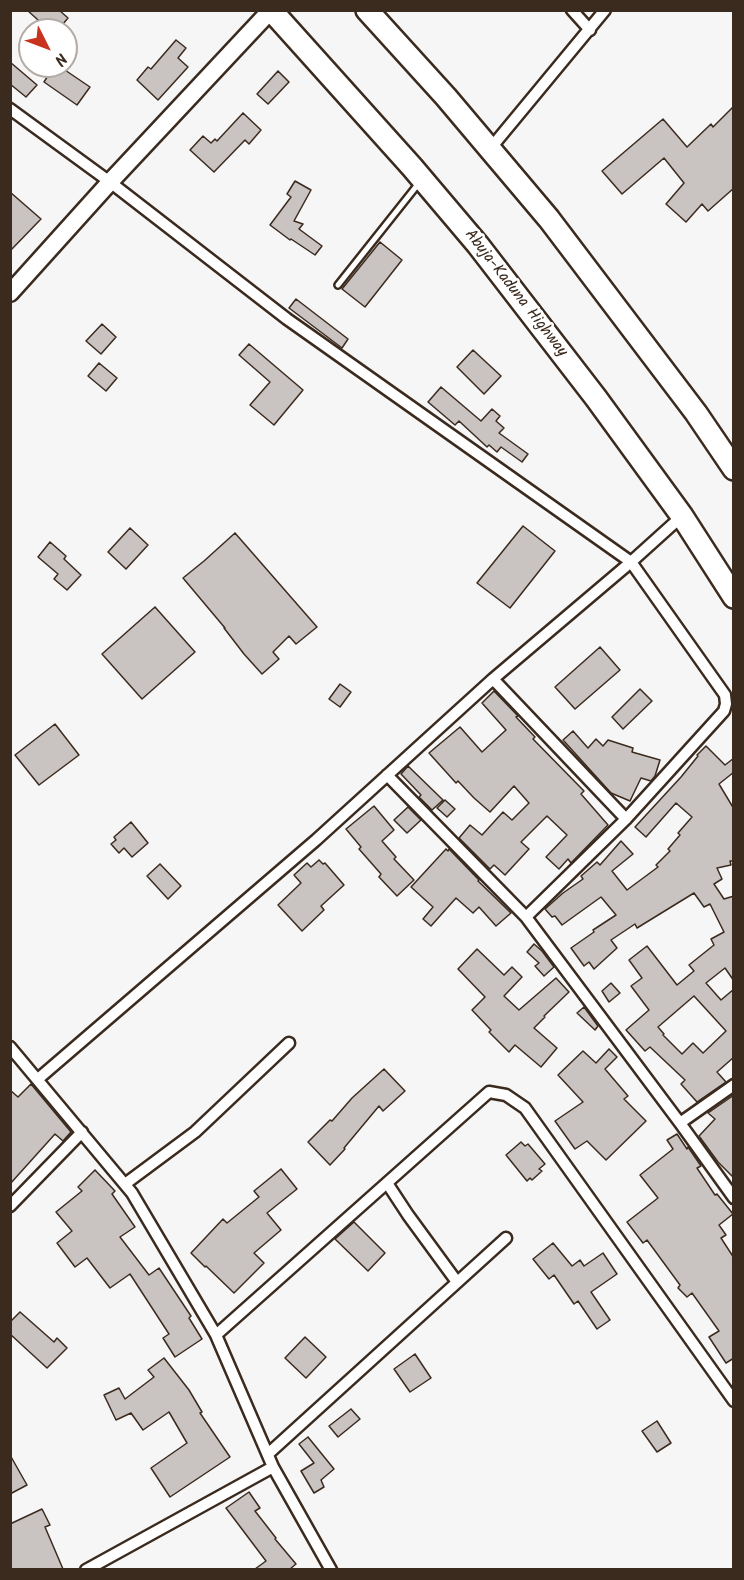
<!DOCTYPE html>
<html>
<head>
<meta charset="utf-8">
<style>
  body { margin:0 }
  #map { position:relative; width:744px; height:1580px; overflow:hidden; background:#f7f6f6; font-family:Kalam,sans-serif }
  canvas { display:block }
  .frame { position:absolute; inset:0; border:12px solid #3b2a1e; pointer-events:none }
  .north { position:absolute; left:18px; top:18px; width:60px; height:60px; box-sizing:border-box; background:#fff; border:2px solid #b1aaa5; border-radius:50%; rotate:132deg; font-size:16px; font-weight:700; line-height:24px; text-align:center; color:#3b2a1e }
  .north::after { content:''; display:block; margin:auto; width:21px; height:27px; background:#c8321e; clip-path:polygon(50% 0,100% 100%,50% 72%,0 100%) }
</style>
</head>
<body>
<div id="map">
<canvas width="744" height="1580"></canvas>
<div class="frame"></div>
<div class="north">N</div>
</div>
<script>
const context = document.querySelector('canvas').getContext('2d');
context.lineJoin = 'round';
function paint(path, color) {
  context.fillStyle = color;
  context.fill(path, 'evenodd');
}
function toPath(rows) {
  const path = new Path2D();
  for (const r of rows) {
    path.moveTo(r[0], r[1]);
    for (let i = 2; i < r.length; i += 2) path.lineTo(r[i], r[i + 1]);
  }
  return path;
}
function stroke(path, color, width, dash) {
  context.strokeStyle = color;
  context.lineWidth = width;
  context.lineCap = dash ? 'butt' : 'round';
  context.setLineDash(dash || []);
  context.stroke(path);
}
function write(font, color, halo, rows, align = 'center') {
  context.font = font + ' Kalam,sans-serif';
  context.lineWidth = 5;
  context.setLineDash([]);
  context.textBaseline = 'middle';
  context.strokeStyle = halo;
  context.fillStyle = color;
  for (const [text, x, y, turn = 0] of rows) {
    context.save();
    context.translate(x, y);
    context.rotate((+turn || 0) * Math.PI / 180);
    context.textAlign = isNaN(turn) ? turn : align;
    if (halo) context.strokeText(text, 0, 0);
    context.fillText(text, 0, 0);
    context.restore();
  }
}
const building = toPath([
  [27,10,59,10,68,18,58,30,49,30,27,10],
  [176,40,186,48,178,58,188,67,158,100,137,80,148,67,151,69,176,40],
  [10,62,37,85,26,97,10,84,10,62],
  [54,66,59,66,90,87,77,105,44,82,54,66],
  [278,71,289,82,268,104,257,94,278,71],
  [734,106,734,188,708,211,702,204,686,222,666,204,684,183,664,158,622,194,602,171,663,119,687,147,711,124,713,127,734,106],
  [243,113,261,130,249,144,245,140,214,172,190,150,203,136,211,143,215,139,217,141,243,113],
  [295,181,311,190,294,221,303,224,299,229,322,246,315,255,291,239,290,240,270,225,291,197,287,194,295,181],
  [10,192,41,219,10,251,10,192],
  [380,242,402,260,365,307,342,289,380,242],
  [296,299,348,339,342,348,289,308,296,299],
  [102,324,116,337,101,354,86,341,102,324],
  [249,344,303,390,274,425,250,405,270,382,239,355,249,344],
  [473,350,501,376,484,394,457,367,473,350],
  [99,363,117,378,106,391,88,376,99,363],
  [441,387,481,421,492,409,500,416,496,421,504,428,499,433,528,454,522,462,501,447,497,452,489,445,487,447,459,421,455,425,428,402,441,387],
  [523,526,555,551,510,608,477,583,523,526],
  [130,528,148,545,126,569,108,552,130,528],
  [235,533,317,627,296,644,289,636,273,652,279,659,262,674,244,654,224,628,225,628,183,578,204,561,235,533],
  [50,542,66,556,64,559,81,575,67,590,54,579,58,574,38,557,50,542],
  [155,607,195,652,142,699,102,654,155,607],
  [600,647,620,670,575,709,555,687,600,647],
  [340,684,351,692,340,707,329,699,340,684],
  [640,689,652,701,623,729,612,717,640,689],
  [494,691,518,716,516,717,535,737,533,739,584,791,581,794,608,825,571,863,568,859,559,869,546,857,567,835,547,816,521,842,529,849,505,875,494,865,490,869,459,838,470,825,482,835,503,812,512,820,529,803,514,786,490,812,474,798,458,781,456,783,429,753,460,727,482,752,506,730,482,703,494,691],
  [55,724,79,755,39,785,15,755,55,724],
  [573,731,588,748,596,739,603,746,608,740,633,748,632,752,660,760,655,776,651,781,641,778,630,801,611,793,563,740,573,731],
  [706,746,725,765,734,758,734,772,719,784,734,809,734,861,730,861,731,865,717,868,722,879,714,884,724,899,734,896,734,981,725,968,706,983,721,1000,734,989,734,1057,717,1072,726,1082,697,1102,681,1084,685,1080,650,1047,645,1051,626,1030,649,1010,631,986,642,978,629,960,647,946,677,985,694,971,689,965,714,945,711,939,724,932,710,904,704,907,694,893,637,928,635,924,611,940,617,948,594,969,589,962,584,966,571,948,594,932,593,930,616,915,601,897,562,925,555,916,552,917,545,909,563,893,583,879,581,876,597,862,600,865,621,841,633,854,612,871,627,890,658,867,656,865,670,851,668,849,680,835,678,833,692,817,676,803,646,837,635,827,681,777,698,756,697,755,706,746],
  [694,996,726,1031,703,1053,693,1043,682,1054,663,1035,664,1034,658,1027,694,996],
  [408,766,443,800,432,810,419,797,421,795,401,774,408,766],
  [445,800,455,809,447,817,437,808,445,800],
  [374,806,394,830,382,841,396,857,394,859,414,880,397,896,379,877,381,874,359,849,361,847,346,829,374,806],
  [408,807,421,820,407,833,394,820,408,807],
  [131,822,148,843,132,857,124,848,119,853,111,844,116,840,114,837,131,822],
  [446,849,448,851,449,849,479,880,478,881,511,913,496,926,479,907,473,913,456,898,431,926,423,919,433,907,411,887,446,849],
  [319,860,323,864,325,863,344,885,321,906,324,910,302,931,278,905,301,883,294,875,307,863,311,867,319,860],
  [160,864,181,886,168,899,147,876,160,864],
  [534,944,542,951,554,967,544,976,535,966,539,963,527,952,534,944],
  [477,949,504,975,512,967,522,977,504,996,519,1010,556,978,569,992,544,1016,545,1017,534,1028,557,1048,541,1067,515,1045,509,1052,489,1032,491,1030,472,1010,485,997,458,969,477,949],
  [611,983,620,993,609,1002,602,991,611,983],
  [584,1007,598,1026,595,1030,577,1013,584,1007],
  [609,1049,617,1057,605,1069,628,1096,624,1099,646,1121,606,1160,587,1141,575,1149,555,1121,583,1102,558,1075,583,1051,596,1063,609,1049],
  [384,1069,405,1091,383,1111,379,1106,344,1148,345,1149,330,1165,308,1142,330,1120,332,1121,352,1098,384,1069],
  [31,1084,71,1132,63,1141,55,1134,10,1184,10,1090,18,1097,31,1084],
  [734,1095,734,1178,718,1162,699,1136,715,1119,708,1113,734,1095],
  [677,1134,687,1149,688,1147,701,1166,697,1168,715,1195,717,1194,733,1214,719,1225,726,1235,721,1238,734,1258,734,1358,726,1363,709,1337,719,1331,692,1293,687,1297,678,1288,680,1285,647,1240,643,1243,627,1222,658,1198,640,1175,673,1149,667,1140,677,1134],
  [521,1142,525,1146,528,1144,545,1164,539,1169,542,1171,532,1180,530,1178,527,1181,506,1155,521,1142],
  [281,1169,297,1189,267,1213,281,1230,254,1253,264,1263,234,1293,206,1266,205,1267,191,1253,223,1219,227,1223,259,1197,254,1191,281,1169],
  [95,1170,115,1191,112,1194,135,1227,120,1237,149,1275,159,1268,191,1316,189,1318,202,1339,175,1357,163,1338,169,1334,130,1274,110,1288,87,1258,75,1267,57,1243,72,1231,56,1212,82,1191,78,1187,95,1170],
  [354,1222,385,1253,368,1271,335,1239,354,1222],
  [553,1243,572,1266,580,1260,584,1266,603,1253,617,1274,591,1292,610,1320,597,1329,578,1301,574,1304,554,1275,549,1279,533,1259,553,1243],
  [20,1312,54,1342,57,1338,67,1348,47,1368,10,1334,10,1322,20,1312],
  [305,1337,326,1357,306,1378,285,1358,305,1337],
  [415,1354,431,1378,410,1392,394,1369,415,1354],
  [164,1358,189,1390,202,1412,200,1413,230,1457,170,1497,151,1468,187,1443,169,1412,143,1430,131,1413,116,1420,104,1395,119,1388,125,1399,154,1377,148,1370,164,1358],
  [351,1409,360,1419,338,1437,329,1426,351,1409],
  [657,1421,671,1443,657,1452,642,1431,657,1421],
  [308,1437,334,1469,321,1480,324,1487,314,1493,301,1471,314,1463,299,1444,308,1437],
  [10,1455,27,1485,10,1494,10,1455],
  [249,1492,260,1508,255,1511,276,1538,275,1539,296,1564,290,1569,255,1569,266,1561,226,1508,249,1492],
  [42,1509,50,1525,45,1527,63,1569,10,1569,10,1524,42,1509]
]);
const lane = toPath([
  [338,285,419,183]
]);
const street = toPath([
  [572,10,590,30],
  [10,109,110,182,287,319,631,562,725,695,726,704,724,711,626,819,526,917],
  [490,149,605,10],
  [493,679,626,819],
  [387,775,526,917,680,1123,734,1198],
  [10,1047,132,1193,216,1335,273,1467,331,1570],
  [38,1079,316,840,493,679,631,562,682,516],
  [680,1123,734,1085],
  [387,1183,408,1215,457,1282],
  [125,1184,195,1132,289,1043],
  [10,1206,82,1132],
  [216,1335,489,1092,506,1095,525,1108,734,1401],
  [268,1454,506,1238],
  [86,1570,273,1467]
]);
const secondary = toPath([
  [10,293,110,182,271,10]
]);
const highway = toPath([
  [271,10,412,167,478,245,596,398,682,516,734,597],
  [367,10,446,97,549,219,696,413,734,469]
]);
const streetNames = [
  ["Abuja-Kaduna Highway",515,294,52]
];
paint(building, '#c9c3c1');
stroke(building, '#3b2a1e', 1.5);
stroke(lane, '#3b2a1e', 10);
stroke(street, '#3b2a1e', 15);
stroke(secondary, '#3b2a1e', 21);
stroke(highway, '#3b2a1e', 26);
stroke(lane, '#fff', 5);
stroke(street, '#fff', 10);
stroke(secondary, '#fff', 16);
stroke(highway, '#fff', 21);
write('16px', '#3b2a1e', '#fff', streetNames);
</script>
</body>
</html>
